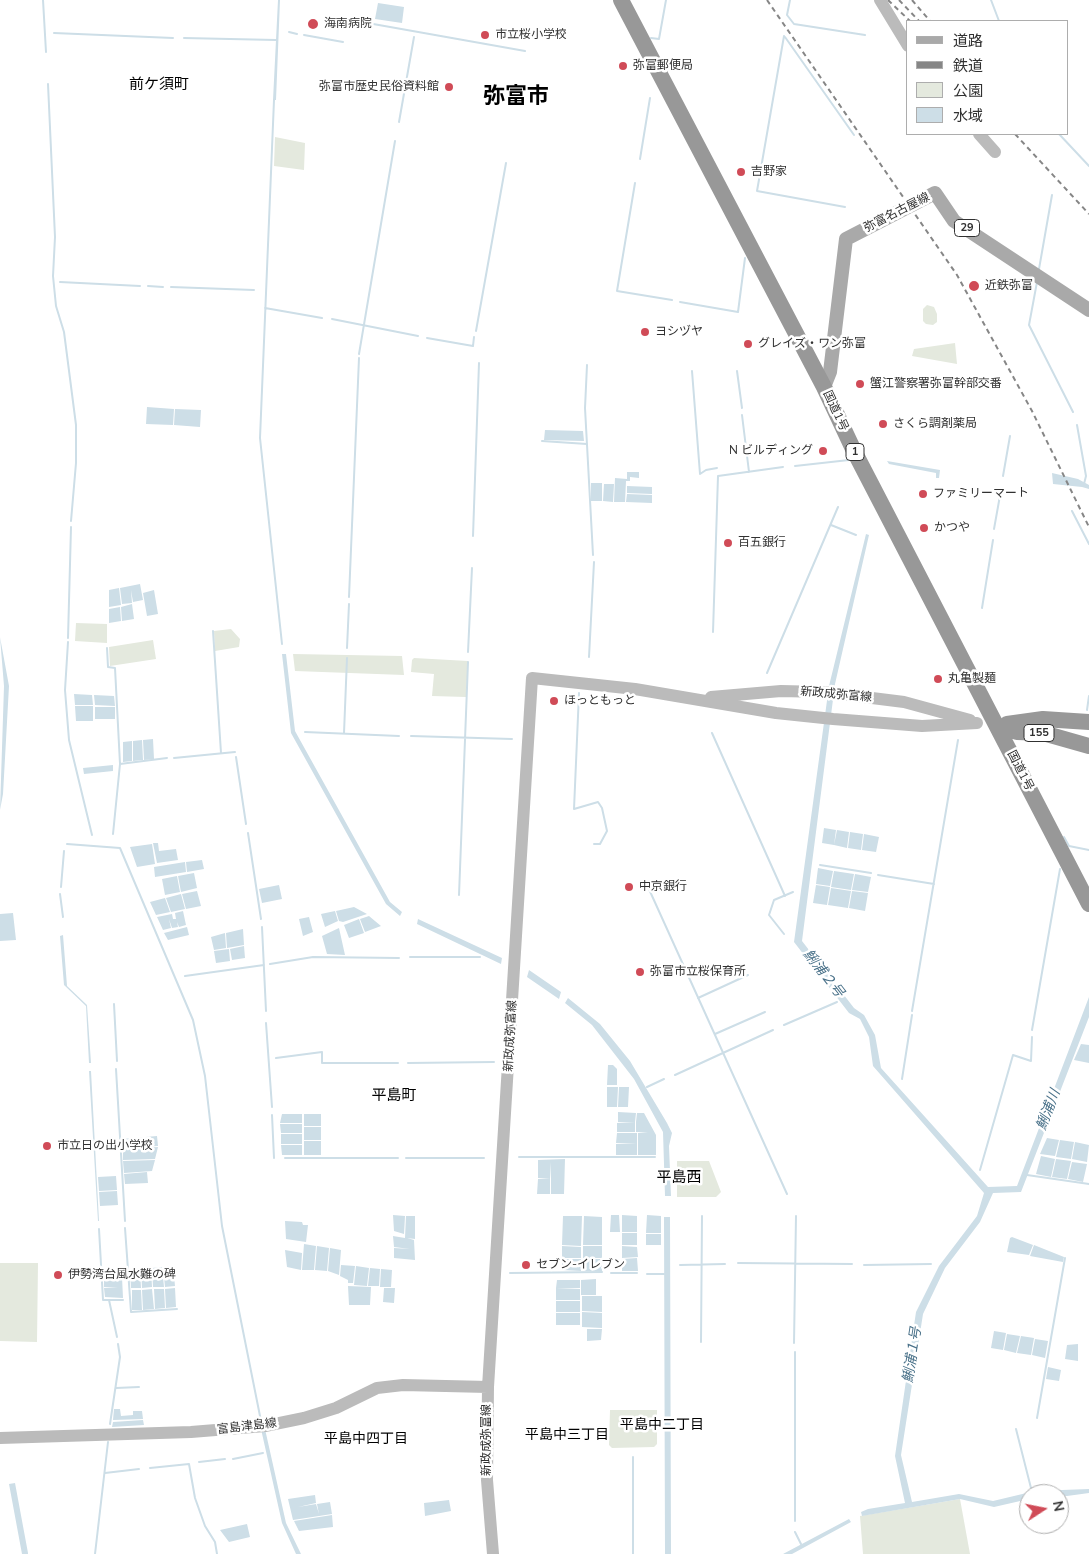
<!DOCTYPE html>
<html>
<head>
<meta charset="utf-8">
<style>
  body { margin:0 }
  #map { position:relative; width:1089px; height:1554px; overflow:hidden; background:#fff; font-family:"Nunito Sans","Noto Sans JP",sans-serif }
  canvas { display:block }
  .legend { position:absolute; left:906px; top:20px; width:162px; height:115px; box-sizing:border-box; background:#fff; border:1px solid #adadad; margin:0; padding:6px 9px; list-style:none; font-size:15px; color:#313131 }
  .legend li { display:flex; align-items:center; gap:10px; height:25px }
  .legend b { width:25px; border:1px solid #adadad }
  .north { position:absolute; left:1019px; top:1484px; width:50px; height:50px; box-sizing:border-box; background:#fff; border:1px solid #adadad; border-radius:50%; rotate:79deg; font-size:14px; font-weight:700; line-height:20px; text-align:center; color:#313131 }
  .north::after { content:''; display:block; margin:auto; width:18px; height:22px; background:#d04b57; clip-path:polygon(50% 0,100% 100%,50% 72%,0 100%) }
</style>
</head>
<body>
<div id="map">
<canvas width="1089" height="1554"></canvas>
<ul class="legend">
<li><b style="height:6px;background:#a9a9a9"></b>道路</li>
<li><b style="height:6px;background:#868686"></b>鉄道</li>
<li><b style="height:14px;background:#e4e9de"></b>公園</li>
<li><b style="height:14px;background:#cddee7"></b>水域</li>
</ul>
<div class="north">N</div>
</div>
<script>
const context = document.querySelector('canvas').getContext('2d');
context.lineJoin = 'round';
function paint(path, color) {
  context.fillStyle = color;
  context.fill(path, 'evenodd');
}
function toPath(rows) {
  const path = new Path2D();
  for (const r of rows) {
    path.moveTo(r[0], r[1]);
    for (let i = 2; i < r.length; i += 2) path.lineTo(r[i], r[i + 1]);
  }
  return path;
}
function stroke(path, color, width, dash) {
  context.strokeStyle = color;
  context.lineWidth = width;
  context.lineCap = dash ? 'butt' : 'round';
  context.setLineDash(dash || []);
  context.stroke(path);
}
function write(font, color, halo, rows, align = 'center') {
  context.font = font + ' "Nunito Sans","Noto Sans JP",sans-serif';
  context.lineWidth = 5;
  context.setLineDash([]);
  context.textBaseline = 'middle';
  context.strokeStyle = halo;
  context.fillStyle = color;
  for (const [text, x, y, turn = 0] of rows) {
    context.save();
    context.translate(x, y);
    context.rotate((+turn || 0) * Math.PI / 180);
    context.textAlign = isNaN(turn) ? turn : align;
    if (halo) context.strokeText(text, 0, 0);
    context.fillText(text, 0, 0);
    context.restore();
  }
}
const green = toPath([
  [275,137,305,143,304,170,274,166],
  [927,305,934,307,937,314,937,322,933,325,926,324,923,321,923,309],
  [955,343,957,364,912,356,914,349],
  [76,623,107,624,107,643,75,641],
  [231,629,240,639,239,647,215,651,214,631],
  [153,640,156,659,110,666,109,647],
  [293,654,402,656,404,675,295,671],
  [414,658,468,661,466,697,432,696,434,674,411,672,412,660],
  [677,1161,709,1161,721,1192,716,1197,677,1197],
  [0,1263,38,1263,37,1342,0,1341],
  [610,1410,657,1410,657,1444,654,1447,612,1448,609,1445],
  [960,1499,970,1554,863,1554,860,1516]
]);
const water = toPath([
  [278,0,280,0,276,100,273,100],
  [378,3,404,7,402,23,375,19],
  [147,407,174,409,173,425,146,424],
  [175,409,201,410,200,427,174,425],
  [545,430,583,431,584,441,544,440],
  [887,461,940,470,939,478,936,478,936,473,889,464],
  [627,472,639,472,639,478,630,477,630,481,626,481,625,502,614,502,615,478,627,479],
  [1052,473,1078,479,1089,485,1089,489,1082,487,1053,484],
  [591,483,602,483,602,501,591,501],
  [604,484,614,484,613,502,603,501],
  [627,486,652,487,652,494,627,493],
  [627,494,652,495,652,503,626,502],
  [866,534,869,535,835,684,802,941,854,1008,864,1015,875,1035,881,1068,988,1187,1017,1186,1089,997,1089,1017,1021,1192,993,1193,980,1222,945,1268,923,1314,901,1455,912,1502,959,1494,993,1501,1035,1491,1089,1489,1089,1493,1067,1496,1029,1494,1029,1499,994,1507,960,1499,862,1516,861,1512,868,1509,905,1503,895,1456,916,1312,939,1266,977,1216,984,1193,873,1066,869,1037,860,1019,849,1013,794,942,829,686],
  [140,584,143,600,133,602,131,590,132,603,122,604,120,588],
  [119,588,121,605,109,607,109,590],
  [154,590,158,614,147,616,143,593],
  [132,604,134,619,122,621,121,607],
  [120,607,121,621,109,623,109,609],
  [0,637,9,686,3,794,0,810,4,686],
  [282,654,286,654,295,731,390,902,402,912,400,916,386,904,291,733],
  [74,694,92,695,93,705,75,705],
  [94,695,114,696,115,706,95,705],
  [75,706,93,706,93,721,76,721],
  [95,707,115,707,115,719,95,719],
  [153,739,154,759,144,760,143,740],
  [142,740,143,760,133,761,133,741],
  [132,741,132,761,123,762,123,742],
  [113,765,113,771,84,774,83,768],
  [824,828,836,830,834,845,822,843],
  [837,830,849,832,847,848,834,845],
  [850,832,863,834,861,850,848,848],
  [864,834,879,837,876,852,862,850],
  [153,843,158,843,159,851,176,849,178,860,157,863],
  [152,844,155,864,137,867,130,847],
  [202,860,204,869,187,872,186,862],
  [185,862,186,872,155,877,154,867],
  [818,868,833,871,830,886,816,884],
  [834,871,854,874,851,890,831,887],
  [194,873,197,888,181,892,178,876],
  [855,874,871,877,868,892,852,890],
  [177,876,180,892,165,895,162,879],
  [279,885,282,899,262,903,259,889],
  [816,885,830,887,827,905,813,903],
  [831,888,851,891,848,908,828,905],
  [197,891,201,906,186,909,182,894],
  [852,891,868,893,865,911,849,908],
  [181,894,185,909,171,912,166,898],
  [165,898,170,912,156,915,150,902],
  [354,907,367,914,343,922,339,921,336,911],
  [183,911,186,925,179,927,177,922,178,927,172,928,169,919,171,928,163,930,157,917,172,914,173,919,176,919,175,913],
  [335,911,338,921,325,927,321,914],
  [13,913,16,940,0,941,0,914],
  [369,916,381,926,365,932,360,919],
  [309,917,313,932,303,936,299,919],
  [359,919,364,933,349,938,344,925],
  [418,919,502,958,501,964,417,924],
  [187,927,189,935,168,940,164,933],
  [339,928,345,955,327,954,322,936],
  [243,929,244,945,227,948,226,933],
  [225,933,226,948,214,950,211,937],
  [63,935,67,986,87,1005,91,1063,89,1063,86,1006,64,985,60,936],
  [244,946,245,958,232,960,230,949],
  [229,949,230,961,216,963,214,951],
  [529,970,561,992,559,999,527,977],
  [568,998,600,1024,630,1061,667,1123,672,1133,669,1146,671,1196,665,1196,663,1132,634,1079,592,1025,565,1003],
  [1081,1044,1089,1045,1089,1063,1074,1060],
  [608,1065,613,1065,617,1069,617,1085,607,1085],
  [89,1071,91,1071,99,1221,98,1221],
  [607,1087,618,1087,617,1107,607,1107],
  [619,1087,629,1087,628,1107,618,1107],
  [618,1112,636,1113,635,1122,618,1122],
  [637,1113,644,1113,656,1135,656,1155,638,1155,638,1144,643,1144,638,1144,638,1133,648,1132,636,1132,636,1122,647,1122,636,1122],
  [282,1114,302,1114,302,1123,280,1123],
  [304,1114,321,1114,321,1126,304,1126],
  [635,1122,635,1132,617,1132,617,1123],
  [280,1124,302,1124,302,1133,281,1133],
  [304,1127,321,1127,321,1140,304,1140],
  [617,1133,637,1133,637,1144,616,1143],
  [281,1134,302,1134,302,1144,281,1144],
  [157,1136,158,1146,122,1148,122,1139],
  [1047,1138,1059,1140,1055,1156,1040,1154],
  [1060,1140,1074,1142,1071,1159,1056,1157],
  [304,1141,321,1141,321,1155,304,1155],
  [1075,1142,1089,1145,1087,1162,1072,1159],
  [616,1144,637,1144,637,1155,616,1155],
  [281,1145,302,1145,302,1155,282,1155],
  [158,1147,155,1159,123,1160,123,1149],
  [1041,1156,1055,1159,1051,1177,1036,1174],
  [565,1159,564,1194,551,1194,551,1179,558,1179,551,1179,551,1162,550,1179,538,1178,538,1160],
  [1056,1159,1071,1161,1067,1179,1052,1177],
  [155,1160,152,1171,124,1173,123,1161],
  [1072,1162,1087,1164,1083,1182,1068,1179],
  [147,1172,148,1183,125,1184,124,1174],
  [116,1176,117,1190,99,1191,98,1177],
  [538,1179,550,1179,550,1194,537,1194],
  [117,1191,118,1205,100,1206,99,1192],
  [393,1215,405,1216,404,1234,394,1231],
  [611,1215,619,1215,620,1232,610,1232],
  [622,1215,637,1216,637,1232,622,1232],
  [647,1215,661,1216,661,1233,646,1233],
  [406,1216,415,1216,415,1239,407,1238,414,1240,415,1260,394,1258,394,1248,410,1249,394,1247,393,1236,405,1238],
  [563,1216,582,1216,581,1246,562,1245],
  [584,1216,602,1217,602,1245,583,1245],
  [664,1217,670,1217,671,1554,665,1554],
  [285,1221,302,1222,303,1225,308,1225,306,1242,286,1239],
  [622,1233,637,1233,637,1245,622,1245],
  [646,1234,661,1234,661,1245,646,1245],
  [1012,1237,1033,1245,1029,1255,1007,1252,1010,1238],
  [304,1244,316,1246,314,1270,302,1270],
  [1034,1245,1064,1257,1063,1262,1030,1256],
  [317,1246,329,1248,327,1271,315,1270],
  [562,1246,581,1247,581,1258,562,1258],
  [583,1246,602,1246,602,1258,583,1258],
  [622,1246,637,1247,638,1257,622,1258],
  [330,1248,341,1250,339,1275,328,1271],
  [285,1250,302,1253,301,1270,287,1267],
  [637,1258,638,1271,622,1271,622,1259],
  [562,1259,581,1259,581,1271,562,1270],
  [583,1259,602,1259,602,1271,583,1271],
  [341,1265,355,1266,353,1283,348,1283,348,1280,340,1276],
  [173,1266,175,1286,165,1287,163,1267],
  [356,1266,369,1268,367,1286,354,1285],
  [162,1267,164,1287,153,1287,152,1268],
  [151,1268,152,1287,142,1288,141,1269],
  [370,1268,380,1269,379,1286,368,1286],
  [130,1269,140,1269,141,1288,131,1288],
  [381,1269,392,1270,391,1287,380,1287],
  [122,1277,123,1298,105,1297,104,1288,118,1287,104,1287,104,1278],
  [596,1279,596,1295,581,1295,581,1280],
  [557,1280,580,1280,580,1288,556,1288],
  [348,1286,371,1287,370,1305,349,1305],
  [175,1288,176,1307,166,1308,165,1289],
  [384,1288,395,1288,394,1303,383,1302],
  [556,1288,580,1289,580,1300,556,1300],
  [152,1289,154,1309,143,1310,142,1290],
  [154,1289,164,1289,165,1308,155,1309],
  [132,1290,141,1290,142,1310,132,1310],
  [582,1296,602,1296,602,1312,582,1311],
  [556,1301,580,1301,580,1312,556,1312],
  [582,1312,602,1313,602,1328,582,1327],
  [556,1313,580,1313,580,1325,556,1325],
  [587,1329,602,1329,601,1340,587,1341],
  [994,1331,1006,1333,1003,1350,991,1348],
  [1007,1334,1020,1336,1016,1353,1004,1350],
  [1021,1336,1034,1338,1031,1355,1017,1353],
  [1035,1339,1048,1341,1045,1358,1032,1355],
  [1078,1344,1078,1361,1065,1359,1067,1345],
  [1048,1367,1061,1370,1059,1381,1046,1379],
  [114,1409,120,1409,121,1416,133,1415,133,1411,142,1411,143,1419,113,1420],
  [143,1420,144,1425,112,1427,113,1422],
  [261,1429,265,1429,286,1523,301,1554,296,1554,282,1523],
  [15,1483,28,1553,28,1554,22,1554,9,1484],
  [315,1495,316,1503,298,1507,316,1504,319,1514,317,1504,330,1502,332,1514,293,1520,288,1499],
  [449,1500,451,1511,425,1516,424,1503],
  [332,1515,333,1527,299,1531,294,1521],
  [849,1519,851,1522,792,1554,783,1554],
  [247,1524,250,1537,229,1542,220,1530]
]);
const stream = toPath([
  [43,0,46,52],
  [790,0,787,15,794,24,865,35],
  [991,0,999,21],
  [362,22,525,51],
  [289,32,297,34],
  [54,33,173,38],
  [304,35,343,42],
  [784,36,757,191,845,207],
  [785,37,854,135],
  [184,38,276,40],
  [651,38,659,39,666,0],
  [48,84,55,237,53,276,56,306,64,332,76,425,76,463,71,521],
  [274,100,260,438,282,644],
  [399,122,414,37],
  [1059,134,1089,166],
  [640,159,650,98],
  [635,183,617,291,672,300],
  [1039,269,1052,195],
  [60,282,140,286],
  [1037,282,1029,325,1073,412],
  [148,286,163,287],
  [171,287,254,290],
  [680,302,738,312,745,258],
  [265,308,322,318],
  [332,319,418,336],
  [476,331,506,163],
  [427,338,473,346,474,337],
  [359,354,395,141],
  [587,365,585,408,593,555],
  [692,371,700,474,706,470,717,468],
  [737,371,742,408],
  [742,415,749,472],
  [1077,425,1086,476,1084,484],
  [542,441,587,444],
  [795,466,849,460],
  [1003,476,1010,436],
  [1072,511,1089,544],
  [831,525,856,535],
  [994,529,1001,490],
  [473,536,479,363],
  [349,597,359,358],
  [982,608,993,540],
  [213,631,221,753],
  [713,632,718,476,783,467],
  [68,638,71,527],
  [68,642,65,690,69,740,92,835],
  [107,648,108,667,115,668,120,764,113,834],
  [347,648,349,604],
  [468,652,472,568],
  [589,657,594,562],
  [767,673,838,507],
  [579,693,574,809,598,802,602,808,607,831,600,844,594,844],
  [1087,710,1089,696],
  [305,732,399,736],
  [344,733,347,658],
  [712,733,785,896],
  [411,736,512,739],
  [236,757,246,824],
  [174,758,235,752],
  [120,764,167,758],
  [248,833,261,919],
  [1064,837,1069,846,1089,850],
  [67,844,120,848,193,1020,205,1076,222,1226,261,1421],
  [820,865,871,873],
  [878,875,934,884],
  [61,887,64,851],
  [648,887,787,1194],
  [60,894,63,917],
  [459,895,468,662],
  [262,927,266,1011],
  [784,934,769,915,774,900,793,892],
  [410,957,480,957],
  [270,964,313,957,399,958],
  [185,976,264,965],
  [698,998,748,975],
  [114,1004,117,1061],
  [912,1011,958,740],
  [266,1023,272,1107],
  [784,1025,837,1002],
  [1032,1030,1060,869],
  [715,1034,765,1012],
  [276,1058,322,1052,322,1063,398,1063],
  [408,1063,494,1062],
  [116,1069,125,1221],
  [675,1075,773,1030],
  [902,1079,912,1015],
  [647,1087,664,1079],
  [272,1115,274,1158],
  [519,1157,655,1157],
  [285,1158,398,1158],
  [406,1158,484,1158],
  [980,1170,1013,1055,1031,1061,1032,1037],
  [1027,1175,1089,1184],
  [125,1228,131,1312,177,1309],
  [99,1229,103,1300,123,1300],
  [738,1263,852,1264],
  [680,1265,725,1264],
  [864,1265,931,1264],
  [510,1273,602,1272],
  [611,1273,637,1273],
  [647,1274,664,1274],
  [109,1300,117,1337],
  [701,1342,702,1216],
  [794,1343,796,1216],
  [795,1352,795,1521],
  [116,1388,139,1387],
  [1037,1418,1065,1258],
  [110,1424,120,1357,118,1344],
  [1016,1429,1032,1492],
  [633,1457,633,1554],
  [233,1459,263,1453],
  [199,1462,225,1459],
  [150,1468,189,1464,195,1498,205,1526,215,1542,217,1554],
  [105,1473,139,1469],
  [795,1532,801,1544],
  [95,1554,108,1442]
]);
const secondary = toPath([
  [880,0,908,46],
  [979,134,995,152],
  [711,697,781,691,824,692,904,702,970,720],
  [0,1438,191,1432,265,1426,304,1418,336,1408,377,1388,403,1385,488,1387],
  [493,1554,487,1480,488,1387,532,678,635,689,776,713,833,719,922,726,977,723]
]);
const primary = toPath([
  [824,387,830,372,846,239,935,193,954,221,1089,310]
]);
const highway = toPath([
  [621,0,824,387,854,451,1089,904],
  [1007,724,1043,719,1089,722],
  [997,725,1017,732,1043,733,1089,746]
]);
const rail = toPath([
  [767,0,957,275,1032,411,1089,527],
  [888,0,910,21],
  [899,0,919,21],
  [912,0,930,21],
  [1015,134,1089,214]
]);
const markers = [
  [313,24,6,"#d04b57"],
  [485,35,5,"#d04b57"],
  [623,66,5,"#d04b57"],
  [449,87,5,"#d04b57"],
  [741,172,5,"#d04b57"],
  [974,286,6,"#d04b57"],
  [645,332,5,"#d04b57"],
  [748,344,5,"#d04b57"],
  [860,384,5,"#d04b57"],
  [883,424,5,"#d04b57"],
  [823,451,5,"#d04b57"],
  [923,494,5,"#d04b57"],
  [924,528,5,"#d04b57"],
  [728,543,5,"#d04b57"],
  [938,679,5,"#d04b57"],
  [554,701,5,"#d04b57"],
  [629,887,5,"#d04b57"],
  [640,972,5,"#d04b57"],
  [47,1146,5,"#d04b57"],
  [526,1265,5,"#d04b57"],
  [58,1275,5,"#d04b57"]
];
const shields = [
  [967,228,25],
  [855,452,18],
  [1039,733,30]
];
const shieldNames = [
  ["29",967,228],
  ["1",855,452],
  ["155",1039,733]
];
const poiNames = [
  ["海南病院",324,24],
  ["市立桜小学校",495,35],
  ["弥富郵便局",633,66],
  ["弥富市歴史民俗資料館",439,87,"right"],
  ["吉野家",751,172],
  ["近鉄弥富",985,286],
  ["ヨシヅヤ",655,332],
  ["グレイズ・ワン弥富",758,344],
  ["蟹江警察署弥富幹部交番",870,384],
  ["さくら調剤薬局",893,424],
  ["N ビルディング",813,451,"right"],
  ["ファミリーマート",933,494],
  ["かつや",934,528],
  ["百五銀行",738,543],
  ["丸亀製麺",948,679],
  ["ほっともっと",564,701],
  ["中京銀行",639,887],
  ["弥富市立桜保育所",650,972],
  ["市立日の出小学校",57,1146],
  ["セブン-イレブン",536,1265],
  ["伊勢湾台風水難の碑",68,1275]
];
const streetNames = [
  ["弥富名古屋線",897,213,-27],
  ["国道1号",835,411,65],
  ["新政成弥富線",836,695,5],
  ["国道1号",1020,771,63],
  ["新政成弥富線",511,1036,-87],
  ["富島津島線",247,1427,-7],
  ["新政成弥富線",487,1440,-90]
];
const waterNames = [
  ["鯏浦２号",823,974,52],
  ["鯏浦川",1049,1110,-69],
  ["鯏浦１号",913,1355,-81]
];
const neighbourhoodNames = [
  ["平島中二丁目",662,1426],
  ["平島中三丁目",567,1436],
  ["平島中四丁目",366,1440]
];
const quarterNames = [
  ["前ケ須町",159,85],
  ["平島町",394,1096],
  ["平島西",679,1178]
];
const townNames = [
  ["弥富市",516,98]
];
paint(green, '#e4e9de');
paint(water, '#cddee7');
stroke(stream, '#cddee7', 2);
stroke(secondary, '#bbb', 12);
stroke(primary, '#a9a9a9', 14);
stroke(highway, '#989898', 16);
stroke(rail, '#868686', 2, [5, 4]);
for (const [x, y, r, color] of markers) {
  const dot = new Path2D();
  dot.arc(x, y, r, 0, 2 * Math.PI);
  context.fillStyle = color;
  context.fill(dot);
  stroke(dot, '#fff', 2);
}
for (const [x, y, w] of shields) {
  const box = new Path2D();
  box.roundRect(x - w / 2, y - 8.5, w, 17, 4);
  context.fillStyle = '#fff';
  context.fill(box);
  stroke(box, '#313131', 1);
}
write('bold 11px', '#313131', null, shieldNames);
write('12px', '#313131', '#fff', poiNames, 'left');
write('12px', '#313131', '#fff', streetNames);
write('italic 14px', '#497189', '#fff', waterNames);
write('14px', '#000', '#fff', neighbourhoodNames);
write('15px', '#000', '#fff', quarterNames);
write('bold 22px', '#000', '#fff', townNames);
</script>
</body>
</html>
